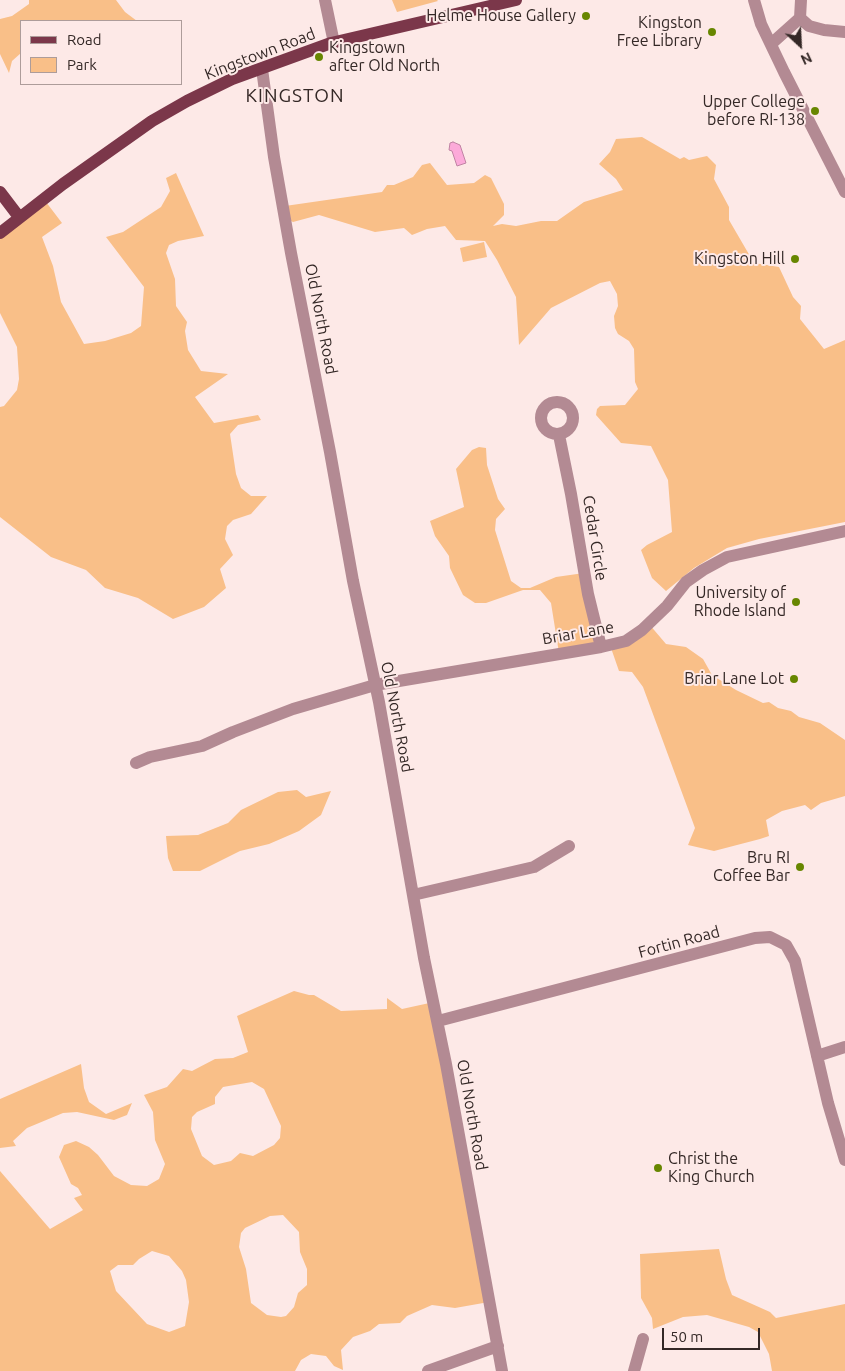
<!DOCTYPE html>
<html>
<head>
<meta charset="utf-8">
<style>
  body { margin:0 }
  #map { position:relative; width:845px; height:1371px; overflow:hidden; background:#fde9e7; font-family:Ubuntu,sans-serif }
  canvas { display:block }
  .legend { position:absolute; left:20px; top:20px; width:162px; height:65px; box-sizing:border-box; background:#fde9e7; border:1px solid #ad9c9a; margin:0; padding:6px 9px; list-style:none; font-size:15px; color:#342826 }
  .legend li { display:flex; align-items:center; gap:10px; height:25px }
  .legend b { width:25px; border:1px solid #ad9c9a }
  .north { position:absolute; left:775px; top:20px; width:50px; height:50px; -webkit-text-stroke:4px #fde9e7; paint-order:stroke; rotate:155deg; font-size:14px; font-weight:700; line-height:20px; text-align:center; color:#342826 }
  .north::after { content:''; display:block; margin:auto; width:18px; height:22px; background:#342826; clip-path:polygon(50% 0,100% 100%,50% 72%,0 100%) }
  .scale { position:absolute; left:662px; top:1328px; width:98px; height:22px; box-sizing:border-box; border:2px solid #342826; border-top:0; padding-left:6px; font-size:15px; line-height:18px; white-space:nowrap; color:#342826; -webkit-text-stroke:4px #fde9e7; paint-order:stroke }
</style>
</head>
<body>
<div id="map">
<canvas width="845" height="1371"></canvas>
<ul class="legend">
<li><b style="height:6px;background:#7b374a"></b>Road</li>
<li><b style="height:14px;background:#f9bf88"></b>Park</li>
</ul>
<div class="north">N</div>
<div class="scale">50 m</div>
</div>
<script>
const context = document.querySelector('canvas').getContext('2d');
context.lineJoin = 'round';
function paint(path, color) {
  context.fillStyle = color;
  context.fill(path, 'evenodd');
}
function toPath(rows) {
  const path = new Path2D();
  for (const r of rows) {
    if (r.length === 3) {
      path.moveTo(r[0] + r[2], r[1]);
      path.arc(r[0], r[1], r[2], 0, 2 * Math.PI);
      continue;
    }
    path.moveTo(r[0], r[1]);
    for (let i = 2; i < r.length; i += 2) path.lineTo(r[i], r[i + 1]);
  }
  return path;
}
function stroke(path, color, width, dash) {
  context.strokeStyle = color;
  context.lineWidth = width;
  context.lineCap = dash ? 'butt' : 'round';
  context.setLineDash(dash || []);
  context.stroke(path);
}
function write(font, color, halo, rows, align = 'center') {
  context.font = font + ' Ubuntu,sans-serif';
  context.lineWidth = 4;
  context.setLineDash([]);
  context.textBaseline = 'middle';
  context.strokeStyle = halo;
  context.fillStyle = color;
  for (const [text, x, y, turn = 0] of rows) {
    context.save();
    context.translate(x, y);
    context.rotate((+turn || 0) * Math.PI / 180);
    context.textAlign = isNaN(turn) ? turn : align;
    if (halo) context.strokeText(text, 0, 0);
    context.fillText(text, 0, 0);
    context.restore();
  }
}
const green = toPath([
  [29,0,116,0,125,12,137,21,21,21,21,53,12,61,9,73,0,54,0,19,12,16,29,4],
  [392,0,437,0,438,1,397,12],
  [642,137,680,159,684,157,689,160,707,156,716,165,714,179,729,207,729,220,754,263,779,267,793,297,801,306,800,319,824,349,845,340,845,522,759,539,727,548,694,568,666,591,652,578,641,550,647,545,672,532,668,480,651,446,621,443,596,415,597,409,600,406,625,405,638,389,635,382,634,349,629,341,618,334,615,328,614,316,618,306,617,294,610,281,600,283,551,308,519,345,516,297,497,260,485,241,456,240,445,226,427,229,412,235,404,228,375,232,319,215,293,222,291,221,285,206,382,192,387,185,394,185,413,177,422,165,430,163,447,185,474,183,485,175,491,178,504,204,504,215,493,226,502,224,516,226,541,221,557,221,584,202,623,190,616,179,599,164,610,152,616,139],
  [176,173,204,236,178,241,169,245,166,253,175,279,176,306,187,322,185,331,188,350,201,371,228,374,195,397,214,423,258,415,261,420,238,425,230,434,236,474,241,488,251,496,267,496,251,514,233,520,227,526,225,539,233,555,220,569,226,588,204,607,173,619,138,598,105,588,86,570,51,557,0,517,0,407,4,406,17,390,19,379,17,347,0,313,0,235,46,202,62,223,42,237,53,266,61,302,84,344,105,341,131,333,141,326,144,287,106,237,123,232,161,207,170,191,166,178],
  [484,242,487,257,463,262,460,248],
  [479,447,486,448,487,465,498,499,505,509,496,519,495,530,511,581,521,588,530,588,556,577,584,573,602,644,559,653,551,603,540,590,523,590,486,603,475,603,463,595,450,568,449,556,435,536,430,521,464,507,456,469,472,450],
  [649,624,666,644,686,647,703,659,712,675,736,690,763,703,769,702,778,708,791,711,799,717,820,723,845,740,845,796,821,803,811,810,805,805,782,811,766,820,769,836,760,839,714,851,688,845,695,828,643,687,632,672,619,671,611,648],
  [297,790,306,797,331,791,321,815,299,831,269,844,240,851,200,871,173,871,168,858,166,836,198,835,228,823,241,810,278,792],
  [294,991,309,995,314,995,341,1011,387,1009,387,998,402,1009,434,1002,489,1302,455,1308,432,1305,407,1316,400,1323,379,1324,370,1331,353,1337,341,1350,343,1370,334,1366,326,1356,311,1354,301,1360,295,1371,0,1371,0,1171,50,1229,83,1210,74,1198,82,1195,78,1188,71,1184,59,1157,64,1145,76,1141,89,1147,98,1155,114,1176,131,1185,147,1186,159,1179,165,1164,155,1140,153,1112,144,1095,167,1087,183,1069,192,1071,215,1059,233,1058,248,1052,237,1016],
  [252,1082,264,1089,281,1126,280,1138,274,1145,253,1156,240,1153,231,1161,214,1165,202,1156,191,1129,192,1117,197,1112,215,1104,215,1097,223,1087],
  [283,1215,299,1232,300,1252,307,1269,307,1285,298,1293,294,1307,286,1316,281,1317,267,1315,251,1303,246,1269,239,1247,241,1233,245,1228,270,1216],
  [152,1251,169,1256,182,1271,186,1280,189,1302,185,1326,169,1332,147,1324,116,1291,110,1271,118,1265,133,1265,139,1259],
  [81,1064,84,1088,89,1102,106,1114,132,1103,127,1115,114,1120,77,1112,63,1113,27,1128,13,1141,16,1146,0,1148,0,1099],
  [719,1249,726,1279,732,1295,770,1312,776,1318,845,1304,845,1371,772,1371,769,1354,758,1332,749,1327,707,1315,683,1317,653,1329,652,1318,641,1298,640,1254]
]);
const water = toPath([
  [453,142,460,145,466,163,457,166,452,151,449,150,450,143,453,142]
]);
const minor = toPath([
  [325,0,334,43],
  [754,0,761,24,784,72,845,192],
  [801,0,800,18,809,26,824,30,845,32],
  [771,44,800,18],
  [262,69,274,157,291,253,330,452,353,581,379,702,424,958,446,1064,502,1371],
  [557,418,16],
  [559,435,571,494,588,594,601,647],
  [136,763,150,757,202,746,233,732,293,709,375,685,601,647,626,641,642,630,667,606,686,582,703,570,727,557,845,531],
  [413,895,534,867,569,846],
  [438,1021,755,938,770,937,786,945,795,961,828,1103,845,1160],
  [817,1056,845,1047],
  [428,1371,498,1346],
  [634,1371,643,1339]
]);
const major = toPath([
  [0,192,19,217],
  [0,233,63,184,152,121,187,101,232,79,331,43,516,0]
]);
const markers = [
  [586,16,5,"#678600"],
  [712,32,5,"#678600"],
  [319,57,5,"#678600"],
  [815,111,5,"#678600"],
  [795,259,5,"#678600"],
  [796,602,5,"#678600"],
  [794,679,5,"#678600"],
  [800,867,5,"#678600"],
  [658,1168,5,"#678600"]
];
const poiNames = [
  ["Helme House Gallery",576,16],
  ["Kingston",702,23],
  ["Free Library",702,41],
  ["Kingstown",329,48,"left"],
  ["after Old North",329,66,"left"],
  ["Upper College",805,102],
  ["before RI-138",805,120],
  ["Kingston Hill",785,259],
  ["University of",786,593],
  ["Rhode Island",786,611],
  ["Briar Lane Lot",784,679],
  ["Bru RI",790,858],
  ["Coffee Bar",790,876],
  ["Christ the",668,1159,"left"],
  ["King Church",668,1177,"left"]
];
const streetNames = [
  ["Kingstown Road",260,54,-21],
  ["Old North Road",321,319,79],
  ["Cedar Circle",595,538,81],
  ["Briar Lane",578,633,-10],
  ["Old North Road",397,717,79],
  ["Fortin Road",679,942,-15],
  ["Old North Road",472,1115,80]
];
const quarterNames = [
  ["KINGSTON",295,96]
];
paint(green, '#f9bf88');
paint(water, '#fcaad9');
stroke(water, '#c083a3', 1);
stroke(minor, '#b38a93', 12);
stroke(major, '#7b374a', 12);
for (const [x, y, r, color] of markers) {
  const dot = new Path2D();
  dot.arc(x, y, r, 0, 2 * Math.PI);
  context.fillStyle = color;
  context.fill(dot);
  stroke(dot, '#fde9e7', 2);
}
write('16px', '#342826', '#fde9e7', poiNames, 'right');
write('16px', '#342826', '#fde9e7', streetNames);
context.letterSpacing = '1px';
write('19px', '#342826', '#fde9e7', quarterNames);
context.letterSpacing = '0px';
</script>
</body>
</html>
